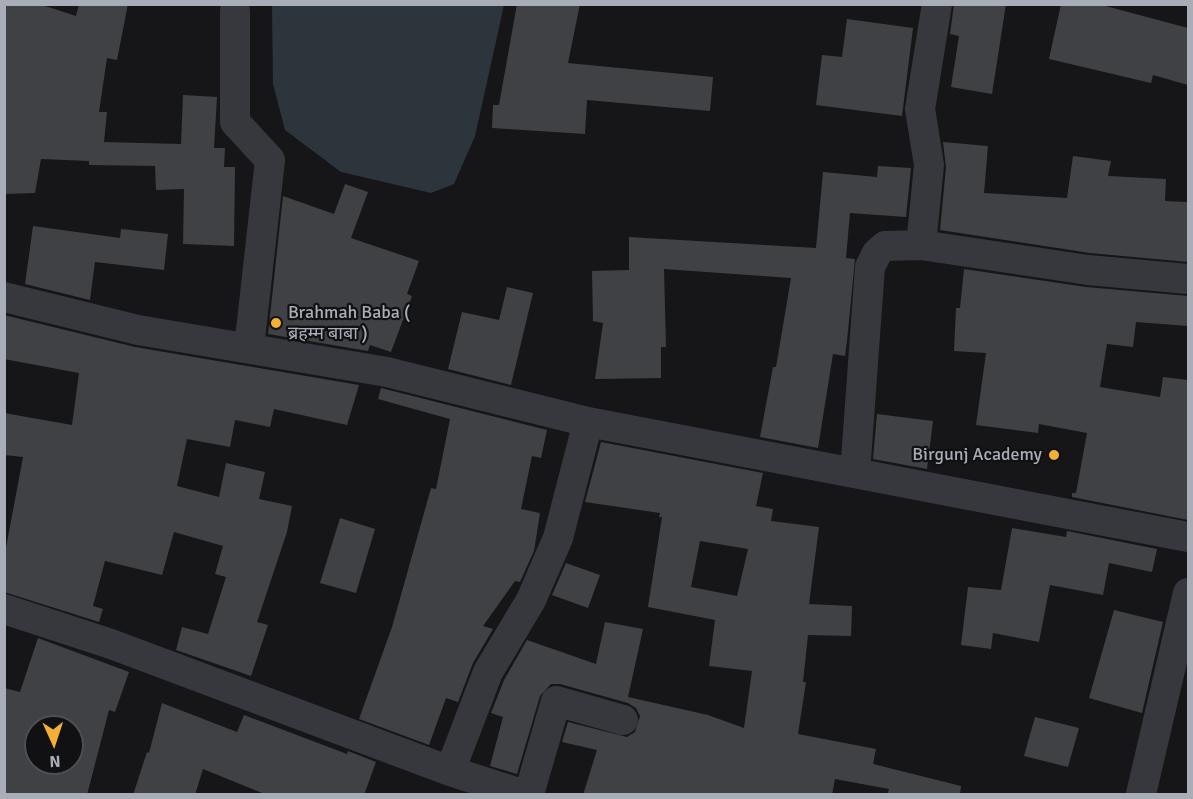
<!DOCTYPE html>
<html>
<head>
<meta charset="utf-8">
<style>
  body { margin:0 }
  #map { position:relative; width:1193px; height:799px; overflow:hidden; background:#161618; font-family:Signika,sans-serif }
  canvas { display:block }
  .frame { position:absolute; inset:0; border:6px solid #a8adb8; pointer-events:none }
  .north { position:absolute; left:24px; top:715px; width:60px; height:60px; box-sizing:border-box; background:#111113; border:2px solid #4d4f55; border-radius:50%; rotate:177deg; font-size:16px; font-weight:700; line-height:24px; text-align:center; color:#a8adb8 }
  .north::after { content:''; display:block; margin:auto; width:21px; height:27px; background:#f2b134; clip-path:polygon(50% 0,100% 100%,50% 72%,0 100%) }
</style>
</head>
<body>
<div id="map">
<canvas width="1193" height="799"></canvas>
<div class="frame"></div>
<div class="north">N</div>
</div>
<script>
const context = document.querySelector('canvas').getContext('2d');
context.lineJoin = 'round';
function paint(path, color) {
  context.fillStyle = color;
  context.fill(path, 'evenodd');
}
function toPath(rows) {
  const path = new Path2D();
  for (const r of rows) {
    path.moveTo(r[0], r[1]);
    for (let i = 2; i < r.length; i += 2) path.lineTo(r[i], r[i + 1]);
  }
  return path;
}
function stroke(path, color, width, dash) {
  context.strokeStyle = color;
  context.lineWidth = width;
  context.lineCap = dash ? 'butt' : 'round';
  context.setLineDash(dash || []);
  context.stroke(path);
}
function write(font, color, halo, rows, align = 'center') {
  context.font = font + ' Signika,"Noto Sans Devanagari",sans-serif';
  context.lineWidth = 4.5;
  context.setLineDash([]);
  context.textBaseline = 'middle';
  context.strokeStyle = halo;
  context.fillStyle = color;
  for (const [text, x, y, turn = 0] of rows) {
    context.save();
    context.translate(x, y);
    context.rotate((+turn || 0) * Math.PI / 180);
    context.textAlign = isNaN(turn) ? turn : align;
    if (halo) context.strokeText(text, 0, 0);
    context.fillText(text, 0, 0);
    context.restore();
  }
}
const water = toPath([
  [272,5,504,5,475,136,454,184,431,193,341,172,285,130,273,84]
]);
const building = toPath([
  [4,4,39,4,76,16,79,4,128,4,117,60,107,58,99,112,107,112,104,142,181,144,183,95,217,97,214,148,225,148,224,167,235,167,234,246,183,244,184,189,156,190,155,166,89,165,89,161,41,159,35,193,4,194],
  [517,4,580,4,568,63,713,77,710,111,587,100,585,134,492,128,493,105,499,105],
  [954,4,1006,4,992,94,951,87,959,36,950,34],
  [1061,4,1098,4,1188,28,1188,85,1153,75,1151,83,1049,59],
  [847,19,913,28,902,116,816,105,822,55,842,57],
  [943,142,988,146,984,193,1067,198,1073,156,1111,161,1108,176,1166,179,1165,201,1188,202,1188,262,1090,253,940,230,946,167],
  [878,166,911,168,906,217,850,213,846,258,855,259,847,341,845,356,833,354,818,448,760,437,773,367,776,367,791,278,664,269,666,347,661,347,661,378,595,379,603,323,593,321,592,271,629,270,629,237,816,248,823,172,877,177],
  [345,184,368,192,351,238,419,261,407,294,412,296,391,352,370,345,368,351,268,334,283,196,334,214],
  [33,226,120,238,121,229,168,234,164,270,95,262,90,300,25,284],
  [964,269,1086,287,1188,296,1188,326,1136,322,1133,347,1107,344,1100,387,1160,397,1163,377,1188,380,1188,520,1072,497,1072,493,1076,493,1087,433,1039,424,1038,433,976,425,986,353,954,351,956,308,960,308],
  [507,287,533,293,511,385,448,369,462,312,499,320],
  [4,315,135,347,359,385,347,425,274,409,270,427,235,420,230,447,187,439,177,486,219,497,226,463,265,472,259,499,292,506,287,532,257,622,268,625,251,676,176,650,182,627,208,634,226,577,215,574,223,546,174,532,162,575,105,561,93,606,103,609,99,622,4,592,4,558,23,457,4,455,4,413,72,425,79,373,4,359],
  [381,388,547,430,541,458,532,456,521,509,540,513,534,551,520,582,515,581,483,626,493,629,473,663,458,702,446,698,429,745,359,719,392,627,431,488,436,489,450,419,378,399],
  [877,414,933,421,927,469,873,459],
  [601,442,763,473,756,506,773,509,771,521,819,527,809,604,852,606,851,636,808,635,803,682,806,682,798,734,876,749,873,764,961,786,960,795,887,795,889,789,835,779,832,795,583,795,597,750,562,742,568,722,627,737,635,732,640,716,636,708,628,703,560,684,551,684,540,696,517,774,490,766,503,717,491,713,504,680,527,640,596,664,605,622,643,629,628,697,708,715,744,728,752,671,709,666,715,620,648,607,662,517,659,517,660,513,585,502],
  [700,541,748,549,737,596,691,587],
  [340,518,375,529,356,593,320,583],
  [1012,528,1066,537,1067,531,1157,549,1152,572,1109,563,1103,595,1050,585,1039,642,993,633,991,649,961,645,968,587,1001,590],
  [566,563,600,575,588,608,552,595],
  [1114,610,1163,622,1142,713,1089,698],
  [38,638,129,672,115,712,109,710,87,795,4,795,4,688,20,692],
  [36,727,72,727,72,763,36,763],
  [162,703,237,732,244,715,347,754,348,751,376,762,364,795,267,795,203,769,195,795,133,795,147,752,149,753],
  [1035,717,1079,728,1068,767,1024,756]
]);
const street = toPath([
  [235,11,235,122,270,160,249,348],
  [921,245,929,165,920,109,937,4],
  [4,297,138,330,387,372,588,422,1188,537],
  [855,473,870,267,877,253,885,246,921,245,1088,270,1188,279],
  [4,609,111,644,450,771,522,794],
  [450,771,488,672,531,600,558,538,588,422],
  [529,794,556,701,623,720],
  [1141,794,1188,593]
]);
const markers = [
  [276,323,6,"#f2b134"],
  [1054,455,6,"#f2b134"]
];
const poiNames = [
  ["Brahmah Baba (",288,313],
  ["ब्रहम्म बाबा )",288,334],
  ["Birgunj Academy",1042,455,"right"]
];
paint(water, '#2c353c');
paint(building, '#404145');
stroke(street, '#37383d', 30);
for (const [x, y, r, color] of markers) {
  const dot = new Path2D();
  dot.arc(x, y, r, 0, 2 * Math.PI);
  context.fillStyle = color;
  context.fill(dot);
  stroke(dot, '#111113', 2);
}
write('18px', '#a8adb8', '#111113', poiNames, 'left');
</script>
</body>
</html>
